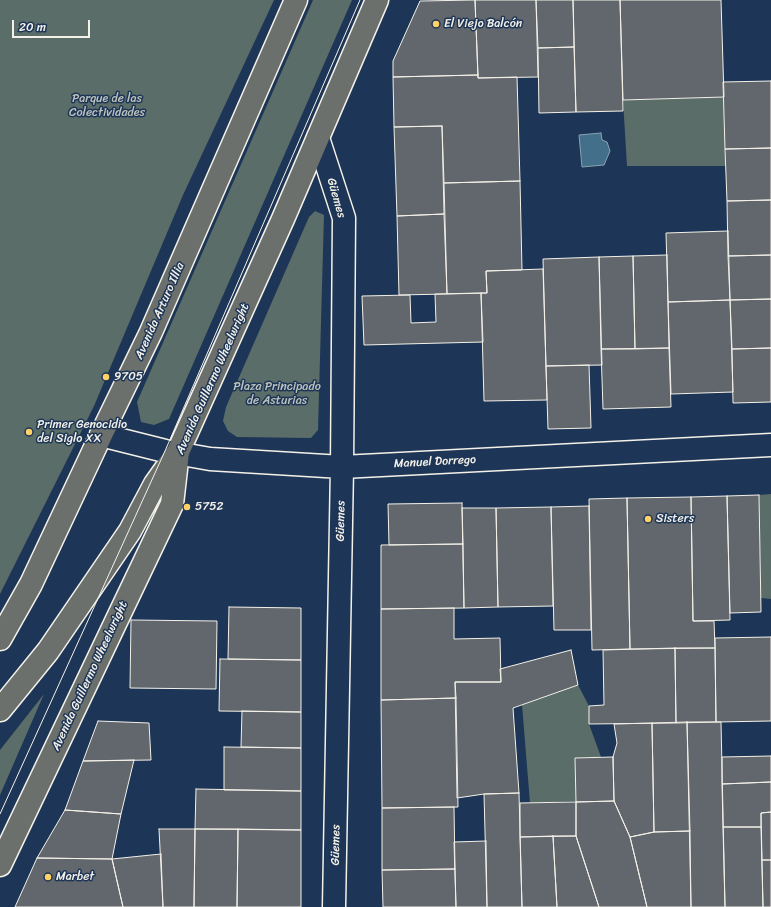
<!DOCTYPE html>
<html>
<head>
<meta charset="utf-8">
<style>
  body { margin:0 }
  #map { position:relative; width:771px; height:907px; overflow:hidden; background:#1d3557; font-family:Sriracha,sans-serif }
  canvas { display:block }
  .scale { position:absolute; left:12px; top:20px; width:78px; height:18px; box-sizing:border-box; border:2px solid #f4f1e8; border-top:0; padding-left:5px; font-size:12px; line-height:14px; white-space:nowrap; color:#f4f1e8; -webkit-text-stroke:3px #1d3557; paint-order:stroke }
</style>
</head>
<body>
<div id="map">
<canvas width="771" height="907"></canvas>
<div class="scale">20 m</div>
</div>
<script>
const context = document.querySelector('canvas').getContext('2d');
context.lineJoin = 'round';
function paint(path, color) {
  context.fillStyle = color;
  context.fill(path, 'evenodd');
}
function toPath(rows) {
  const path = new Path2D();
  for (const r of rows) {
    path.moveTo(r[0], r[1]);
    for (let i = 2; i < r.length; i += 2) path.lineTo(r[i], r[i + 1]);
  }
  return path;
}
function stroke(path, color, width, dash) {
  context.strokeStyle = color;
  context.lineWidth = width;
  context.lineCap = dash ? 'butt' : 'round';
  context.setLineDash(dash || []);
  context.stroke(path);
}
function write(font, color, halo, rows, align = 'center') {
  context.font = font + ' Sriracha,sans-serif';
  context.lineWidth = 3;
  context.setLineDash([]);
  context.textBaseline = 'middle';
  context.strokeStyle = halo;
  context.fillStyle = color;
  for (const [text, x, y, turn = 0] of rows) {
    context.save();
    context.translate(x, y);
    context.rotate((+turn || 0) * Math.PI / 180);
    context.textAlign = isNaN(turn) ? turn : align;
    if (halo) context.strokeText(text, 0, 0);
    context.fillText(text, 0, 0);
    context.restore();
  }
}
const green = toPath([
  [0,0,274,0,183,195,94,406,0,594],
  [313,0,352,0,169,419,154,425,141,422,137,402],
  [724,97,726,166,627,166,623,100],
  [315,211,324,215,318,430,311,438,237,437,228,431,223,421,226,407,309,217],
  [771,494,771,599,761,598,759,495],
  [578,685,589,706,589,724,601,757,575,758,576,801,530,803,522,705],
  [44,694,0,795,0,750]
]);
const water = toPath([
  [601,133,602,140,607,142,610,151,604,165,582,167,579,135,601,133]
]);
const building = toPath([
  [475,0,536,0,538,77,478,78,475,0],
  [475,0,478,75,393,77,393,61,420,1,475,0],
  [536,0,573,0,574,47,538,48,536,0],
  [573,0,620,0,623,111,576,112,573,0],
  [620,0,721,0,724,97,623,100,620,0],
  [574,47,576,112,539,113,538,48,574,47],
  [478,75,478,78,517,77,520,181,444,183,442,126,394,127,393,77,478,75],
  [771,81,771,148,725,149,723,82,771,81],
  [442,126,444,214,397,216,394,127,442,126],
  [771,148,771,200,727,201,725,149,771,148],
  [520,181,522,270,486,271,487,293,447,294,444,183,520,181],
  [771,200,771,255,728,256,727,201,771,200],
  [444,214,447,294,399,295,397,216,444,214],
  [728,231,730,300,668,302,666,233,728,231],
  [667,255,669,348,635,349,633,256,667,255],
  [771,255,771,299,730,300,728,256,771,255],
  [633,256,635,349,601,349,599,257,633,256],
  [599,257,602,365,546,366,543,259,599,257],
  [543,269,547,400,484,401,481,293,487,293,486,271,543,269],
  [481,293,483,342,364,345,362,296,410,295,411,323,436,322,435,294,481,293],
  [771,299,771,348,732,349,730,300,771,299],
  [730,300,733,392,671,394,668,302,730,300],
  [669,348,671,407,603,409,601,349,669,348],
  [771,348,771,402,733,403,732,349,771,348],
  [589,365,591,428,548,429,546,366,589,365],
  [759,495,761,612,730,613,727,496,759,495],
  [727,496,730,620,693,621,691,497,727,496],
  [691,497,693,621,714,621,715,648,630,649,627,498,691,497],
  [627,498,630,649,592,650,589,499,627,498],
  [462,503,463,544,389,545,388,504,462,503],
  [589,506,591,630,554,630,551,507,589,506],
  [551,507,553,606,498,607,496,508,551,507],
  [462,508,496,508,498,607,464,608,462,508],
  [463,544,464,608,381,609,381,545,463,544],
  [229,607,301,608,301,660,228,659,229,607],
  [454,608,454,639,500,638,501,682,455,682,456,698,381,700,381,609,454,608],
  [131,620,217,621,216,689,130,688,131,620],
  [771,637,771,721,716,722,715,638,771,637],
  [675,648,715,648,716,722,676,723,675,648],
  [675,648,676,723,589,724,589,706,604,705,603,650,675,648],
  [571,650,578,685,513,708,519,793,484,794,457,798,455,682,501,682,500,669,571,650],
  [220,659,301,660,301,712,219,711,220,659],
  [456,698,458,807,382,808,381,700,456,698],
  [242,711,301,712,301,748,241,747,242,711],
  [98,721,149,723,151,760,83,761,98,721],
  [687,722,690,831,654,832,652,723,687,722],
  [687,722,721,722,725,907,691,907,687,722],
  [652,723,654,832,630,837,614,801,613,757,617,743,614,724,652,723],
  [224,747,301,748,301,791,224,790,224,747],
  [771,756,771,782,722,784,722,757,771,756],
  [613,757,614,801,576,802,575,758,613,757],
  [134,760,121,814,65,810,83,761,134,760],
  [771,782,771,812,761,813,761,827,723,827,722,784,771,782],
  [196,789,301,791,301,830,195,829,196,789],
  [519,793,522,907,487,907,484,794,519,793],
  [614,801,630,837,647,907,599,907,576,836,576,802,614,801],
  [576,802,576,836,520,837,520,803,576,802],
  [454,807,455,869,382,870,382,808,454,807],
  [65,810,121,814,112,859,37,858,65,810],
  [771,812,771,860,762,860,761,813,771,812],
  [723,827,761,827,763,907,725,907,723,827],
  [159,829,195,829,194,907,163,907,159,829],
  [195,829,238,829,237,907,194,907,195,829],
  [238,829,301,830,301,907,237,907,238,829],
  [690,831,691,907,647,907,630,837,654,832,690,831],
  [553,836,576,836,599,907,557,907,553,836],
  [553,836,557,907,522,907,520,837,553,836],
  [486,841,487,907,456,907,454,842,486,841],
  [161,854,163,907,123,907,112,859,161,854],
  [37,858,112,859,123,907,15,907,37,858],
  [762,860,771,860,771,907,763,907,762,860],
  [455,869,456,907,383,907,382,870,455,869]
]);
const minor = toPath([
  [318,138,344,218,342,467,334,907],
  [101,435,165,451,210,459,342,467,771,445]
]);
const major = toPath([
  [0,639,31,584,101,435,151,332,296,0],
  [0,710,48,651,130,531,155,484,177,453],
  [0,865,172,504,178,452,283,219,377,0]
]);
const tram = toPath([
  [0,814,165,451,360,0]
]);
const markers = [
  [436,24,4,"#ffd166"],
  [106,377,4,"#ffd166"],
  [29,432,4,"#ffd166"],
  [187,507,4,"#ffd166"],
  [648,519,4,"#ffd166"],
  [48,877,4,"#ffd166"]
];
const poiNames = [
  ["El Viejo Balcón",444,24],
  ["9705",114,377],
  ["Primer Genocidio",37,425],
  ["del Siglo XX",37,439],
  ["5752",195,507],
  ["Sisters",656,519],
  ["Marbet",56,877]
];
const parkNames = [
  ["Parque de las",107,99],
  ["Colectividades",107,113],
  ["Plaza Principado",277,387],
  ["de Asturias",277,401]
];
const streetNames = [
  ["Güemes",336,198,74],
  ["Avenida Arturo Illia",160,311,-66],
  ["Avenida Guillermo Wheelwright",213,379,-66],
  ["Manuel Dorrego",435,462,-3],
  ["Güemes",341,521,-89],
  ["Avenida Guillermo Wheelwright",90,676,-65],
  ["Güemes",336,845,-89]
];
paint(green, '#5a6d68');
paint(water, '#446f8b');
stroke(water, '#8aa3b0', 1);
paint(building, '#61676c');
stroke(building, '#f4f1e8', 1);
stroke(minor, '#f4f1e8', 25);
stroke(major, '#f4f1e8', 25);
stroke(minor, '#1d3557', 22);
stroke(major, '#6b706d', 22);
stroke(tram, '#f4f1e8', 1);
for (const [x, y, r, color] of markers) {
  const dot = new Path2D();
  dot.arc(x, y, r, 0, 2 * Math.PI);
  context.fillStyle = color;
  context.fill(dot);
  stroke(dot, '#1d3557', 1.5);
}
write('12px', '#f4f1e8', '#1d3557', poiNames, 'left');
write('12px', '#bec3bb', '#1d3557', parkNames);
write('12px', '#f4f1e8', '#1d3557', streetNames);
</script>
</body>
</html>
